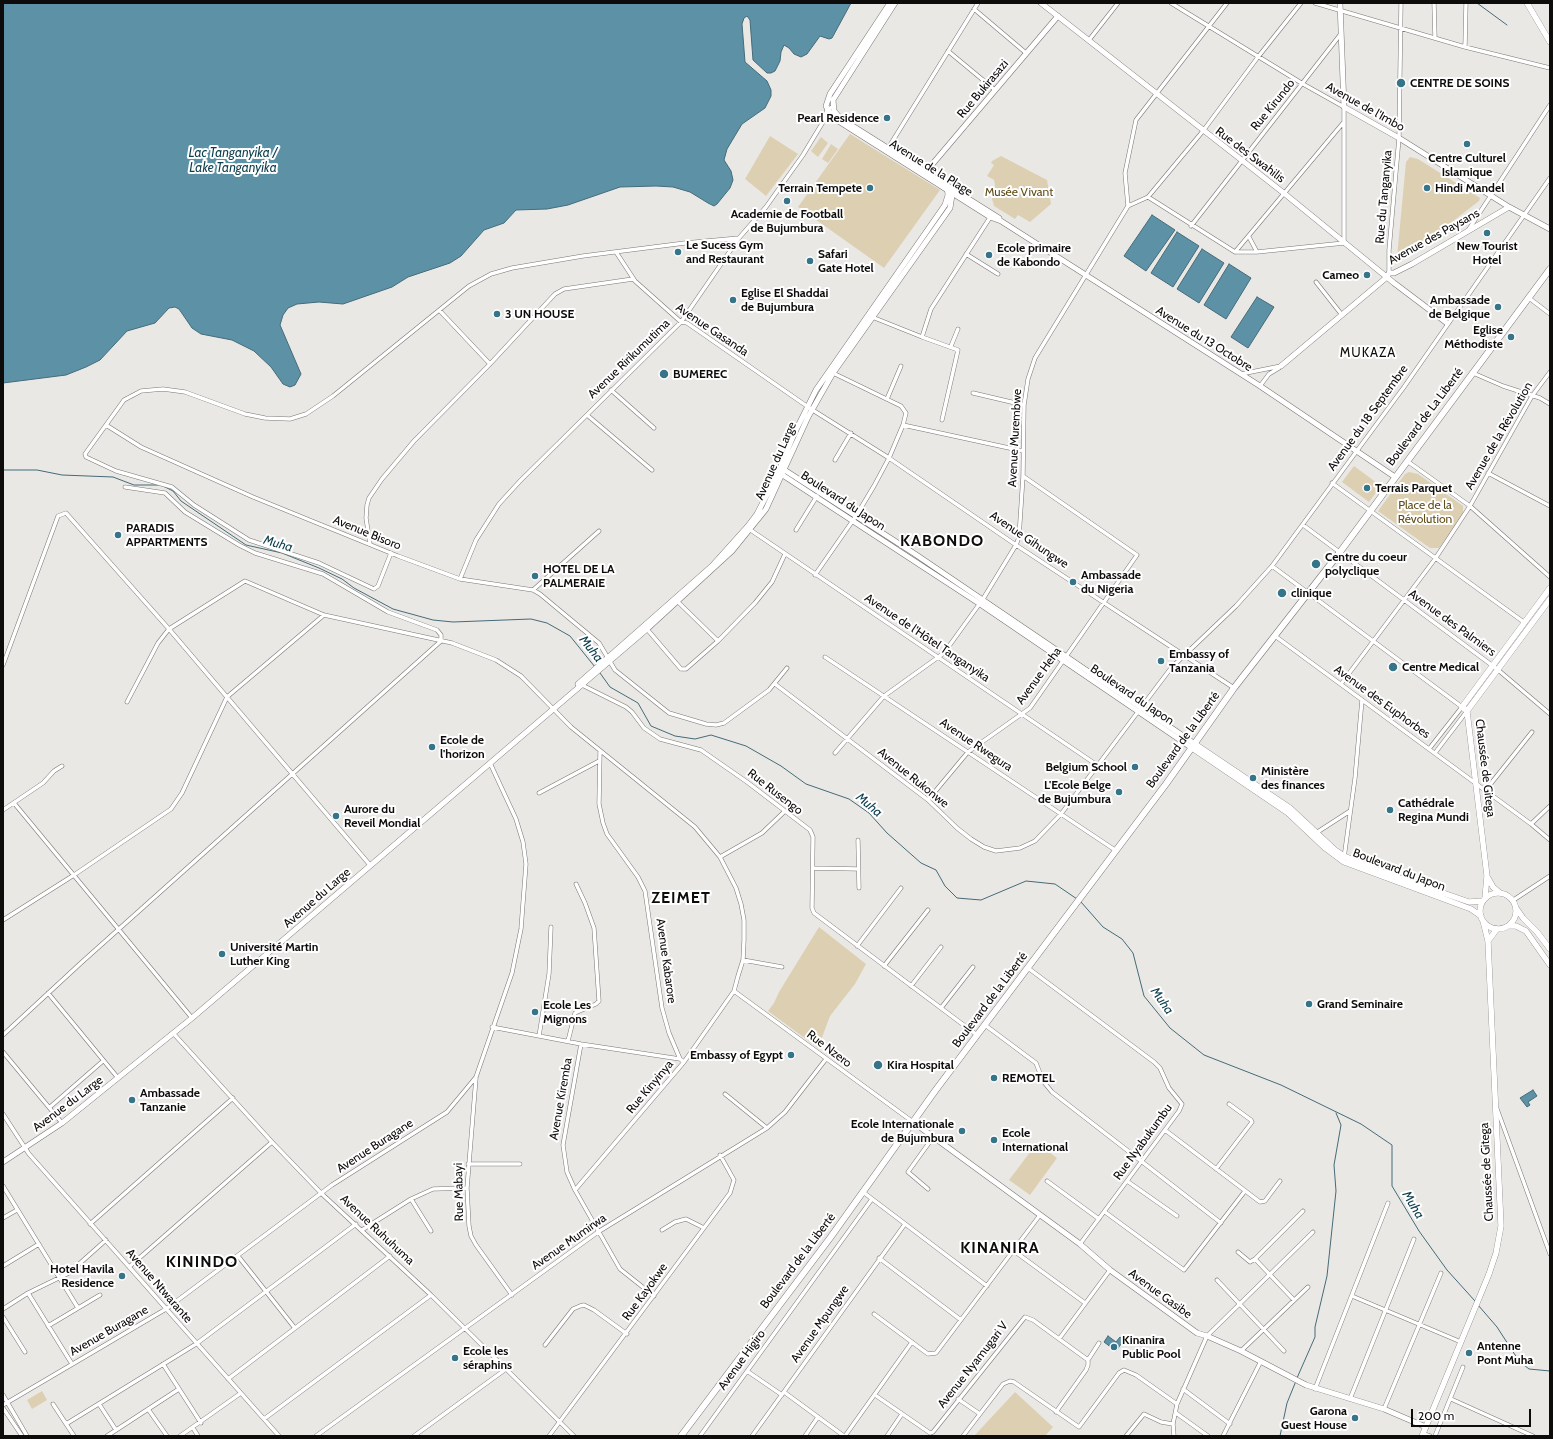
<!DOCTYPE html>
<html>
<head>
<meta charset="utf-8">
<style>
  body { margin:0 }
  #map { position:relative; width:1553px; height:1439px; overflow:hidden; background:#e9e8e5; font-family:Cabin,sans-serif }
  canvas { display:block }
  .frame { position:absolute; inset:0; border:4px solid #0d0c0b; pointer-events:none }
  .scale { position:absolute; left:1411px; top:1409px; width:120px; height:18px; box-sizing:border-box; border:2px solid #0d0c0b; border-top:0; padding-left:5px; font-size:12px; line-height:14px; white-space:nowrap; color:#0d0c0b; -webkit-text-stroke:3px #fff; paint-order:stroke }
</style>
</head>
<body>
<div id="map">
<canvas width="1553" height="1439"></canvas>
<div class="frame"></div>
<div class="scale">200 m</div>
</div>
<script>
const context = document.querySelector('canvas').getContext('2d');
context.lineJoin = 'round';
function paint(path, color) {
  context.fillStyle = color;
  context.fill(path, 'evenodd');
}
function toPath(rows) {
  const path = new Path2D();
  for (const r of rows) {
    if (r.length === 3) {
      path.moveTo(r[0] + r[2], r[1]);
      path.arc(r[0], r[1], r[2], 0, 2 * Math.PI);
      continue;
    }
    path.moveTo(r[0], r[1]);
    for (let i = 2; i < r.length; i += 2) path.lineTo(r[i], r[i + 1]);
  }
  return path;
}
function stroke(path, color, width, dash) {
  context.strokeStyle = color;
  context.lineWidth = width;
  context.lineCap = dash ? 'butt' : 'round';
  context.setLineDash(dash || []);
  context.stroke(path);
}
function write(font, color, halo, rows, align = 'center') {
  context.font = font + ' Cabin,sans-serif';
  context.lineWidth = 4;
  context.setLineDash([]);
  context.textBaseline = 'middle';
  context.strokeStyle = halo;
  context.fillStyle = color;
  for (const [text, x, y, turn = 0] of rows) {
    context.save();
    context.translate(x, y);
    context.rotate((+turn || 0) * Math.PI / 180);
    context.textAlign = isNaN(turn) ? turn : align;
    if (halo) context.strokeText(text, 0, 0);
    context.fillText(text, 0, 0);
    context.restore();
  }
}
const green = toPath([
  [850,134,940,190,884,268,798,207],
  [770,136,798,154,766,196,745,179],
  [821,137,828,143,818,157,811,151],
  [831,144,838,149,828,163,822,159],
  [1001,156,1047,180,1051,204,1030,222,1018,215,1015,219,994,206,992,199,995,185,994,180,987,176,994,165,991,163,992,161],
  [1410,157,1418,159,1480,198,1479,201,1408,256,1397,257,1406,162],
  [1354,466,1381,486,1369,502,1342,482],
  [1409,472,1418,474,1463,506,1463,515,1439,548,1430,548,1378,511,1405,474],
  [819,927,866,964,855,984,830,1016,818,1048,768,1011,774,1003,779,992],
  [1037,1143,1057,1158,1030,1195,1009,1180],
  [42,1391,47,1400,32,1409,27,1400],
  [1015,1392,1053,1427,1045,1436,974,1436]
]);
const water = toPath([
  [3,3,851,3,832,38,829,39,820,36,807,54,801,57,794,54,789,48,784,45,781,52,780,61,775,71,771,73,767,73,753,60,750,20,747,16,744,18,742,24,745,62,767,81,771,90,771,96,765,108,742,124,727,149,724,160,731,171,733,180,730,188,717,204,714,206,708,203,690,192,673,187,656,186,620,187,568,205,547,209,516,210,504,223,484,230,461,256,450,263,408,277,392,287,343,304,319,302,297,304,288,308,283,315,280,325,301,374,295,385,290,387,283,384,271,367,254,351,232,340,201,334,192,328,179,309,175,307,169,308,155,323,127,331,100,360,86,367,66,375,3,383,3,3],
  [1152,215,1175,230,1146,271,1124,256,1152,215],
  [1177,232,1199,246,1173,287,1151,273,1177,232],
  [1202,249,1224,263,1199,303,1177,289,1202,249],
  [1229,264,1251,278,1226,319,1204,305,1229,264],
  [1257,297,1274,307,1248,348,1231,337,1257,297],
  [1533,1090,1537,1096,1528,1102,1530,1105,1527,1107,1520,1098,1533,1090],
  [1108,1336,1116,1342,1120,1337,1124,1340,1116,1351,1104,1342,1108,1336]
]);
const stream = toPath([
  [1477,3,1507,25],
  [3,470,37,470,62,475,113,477,134,485,158,485],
  [163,486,173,491,181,501,246,545,282,553,319,568,342,579,354,588,393,609,433,620,453,622,531,619,547,623,570,636,595,667],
  [600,673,610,687,638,703,651,726,675,736,695,739,711,735,746,746,781,766,806,784,849,799,869,813,887,833,921,863,936,870,945,886,957,898,981,900,1026,881,1055,884,1077,899],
  [1081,902,1103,927,1122,939,1133,953,1144,996,1170,1028,1204,1055,1281,1085,1361,1124,1392,1145,1392,1186,1419,1231,1447,1270,1475,1301],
  [1478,1305,1497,1327,1519,1361,1529,1369,1550,1371],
  [1297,1378,1315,1337,1315,1327,1327,1276,1336,1191,1334,1165,1341,1125,1336,1113],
  [1280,1436,1287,1403,1296,1381]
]);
const street = toPath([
  [1315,3,1465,47,1550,68],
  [1434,3,1435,38],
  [974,9,1026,53],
  [1089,40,1118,3],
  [1465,47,1466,3],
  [948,51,995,90],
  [887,150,978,3],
  [1148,197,1203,131,1258,57,1301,3],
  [1128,206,1148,197,1235,252,1257,252,1344,243,1344,107,1303,84,1171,3],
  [1191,226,1340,35],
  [1469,229,1550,105],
  [1249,237,1257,252],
  [616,252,635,281,681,322,687,323,811,409,889,458,1016,545,1234,688],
  [1235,252,1343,123],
  [966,254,998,274],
  [1389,273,1389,250,1399,138,1401,3],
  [1316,282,1342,315],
  [1529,298,1550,314],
  [440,311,490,364],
  [872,317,922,337,931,309,991,216],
  [922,337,958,350,942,420],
  [951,346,958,329],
  [1473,373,1503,386,1540,398,1550,404],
  [1241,374,1281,366],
  [1260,386,1269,374,1279,368],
  [611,390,654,428],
  [973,393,1024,405],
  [887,399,901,366],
  [587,415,652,470],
  [106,425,141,447,253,497,398,556,460,579,533,590,540,594,599,643,615,670,669,713,706,724,716,725,724,723,769,690,787,668],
  [903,425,1023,451],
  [835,460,851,433],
  [1407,461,1470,506,1550,577],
  [1488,473,1550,506],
  [1332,483,1525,623],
  [1303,525,1497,669,1550,714],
  [749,529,1097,765],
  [796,530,817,496],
  [370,544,366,518,367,505,369,498,382,479,414,441,490,364,555,294,564,289,633,279],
  [391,553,378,586,374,589,319,563,249,540,194,505,172,487,116,471,86,457,85,454,124,400,141,391,163,389,185,392,245,414,265,418,290,419,306,414,333,396,469,286,491,274,512,268,583,256,685,243,739,238],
  [1272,566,1462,707,1429,749],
  [815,575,856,516,874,486,889,458,903,425,906,413,901,406,833,373],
  [460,579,476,540,499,504,520,481,681,322,739,238,766,207,803,155,823,122,827,110,832,107],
  [533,590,599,531],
  [676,600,718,641],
  [646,628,681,669,686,669,718,641,755,603,772,582,785,554],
  [1275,636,1531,824,1550,840],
  [825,657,1115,850],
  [3,665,58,516,66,513,169,629,245,581,324,615,452,643,496,660,521,676,571,727,695,827,720,857,736,888,741,904,744,920,744,940,743,960,738,976,734,991,684,1062,575,1190],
  [775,684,928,800,957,828,971,839,984,847,996,851,1020,848,1035,841,1061,814,1171,668,1236,606,1272,566,1404,387,1550,178],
  [1341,684,1435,559,1470,506,1532,396,1550,372],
  [582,685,626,707,632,712,644,728,660,739,701,750,747,782,810,830,813,837,812,908,814,913,977,1035],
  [127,702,158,643,169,629,370,865],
  [600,752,599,804,603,823,607,834,638,877,645,891,662,1008,669,1033,680,1059,684,1062],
  [835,753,884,696,944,653,983,599,1016,545,1019,537,1023,476,1024,405,1028,379,1035,358,1128,206,1125,173,1136,120,1227,3],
  [1435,753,1467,711],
  [1485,791,1532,732],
  [539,793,599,761],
  [928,800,968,752,1030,708,1137,555,1023,476],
  [14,803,192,1018],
  [3,810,43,783,54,771,62,766],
  [1531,824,1550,806],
  [1316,833,1350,811],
  [858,840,859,888],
  [720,857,762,833,784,812],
  [1344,858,1355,778,1362,700],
  [813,868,858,869],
  [1512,901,1550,876],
  [3,920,74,875,171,809,182,793,227,697,324,615],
  [857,946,901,888],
  [743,960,782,967],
  [884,966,928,910],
  [1028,968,1154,1062,1160,1068,1169,1088,1182,1104,1179,1111,1080,1244],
  [911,986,941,947],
  [734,991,913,1122],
  [48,993,118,1078],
  [941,1008,973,967],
  [985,1025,1036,1063,1043,1081,1052,1092,1221,1223],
  [492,1027,581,1044,680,1059],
  [173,1033,272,1142,322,1194,431,1295,574,1436],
  [3,1035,82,962,441,641,441,635,437,630,388,612,323,574,255,553,239,545,185,512,165,493,125,487],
  [539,1036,549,974,551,927],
  [568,1041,575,1013,596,1004,599,1001,594,928,585,903,576,884],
  [581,1044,563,1145,567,1172,575,1190,620,1269,654,1296],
  [3,1052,62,1123],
  [476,1078,467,1188,469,1226,471,1236,476,1245,512,1295],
  [725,1094,767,1128],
  [50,1107,103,1061],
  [1497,1109,1550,1254],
  [3,1114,29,1154,279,1436],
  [1165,1130,1260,1202,1265,1201,1280,1181],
  [468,1164,520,1164],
  [1216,1169,1252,1122,1251,1120,1229,1104],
  [1047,1181,1099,1219],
  [1127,1181,1177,1216],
  [3,1186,78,1308],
  [928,1189,908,1172,934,1136],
  [863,1192,987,1286],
  [411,1199,431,1231],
  [1105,1212,1184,1270,1245,1191],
  [3,1218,17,1210],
  [90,1224,233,1098],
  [362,1230,411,1199,433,1189,467,1188],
  [662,1230,675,1222,686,1219,704,1228],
  [1014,1251,1085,1303],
  [1238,1252,1250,1262,1255,1259],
  [238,1256,294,1327],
  [879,1258,961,1320],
  [3,1266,39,1244],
  [129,1267,272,1142],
  [1217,1280,1284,1351],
  [28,1293,72,1364],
  [1352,1296,1461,1342],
  [1294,1300,1255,1259,1303,1211],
  [3,1309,28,1293,69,1273,106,1240],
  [874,1314,928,1354,936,1353,1040,1215],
  [3,1317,25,1352],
  [48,1326,100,1295],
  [1059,1339,1110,1270],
  [545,1345,573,1309,580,1306,584,1305,594,1310,627,1334],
  [1241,1351,1308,1287],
  [163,1364,201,1423],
  [747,1371,782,1395],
  [228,1379,390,1256],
  [1183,1389,1230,1424],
  [1315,1389,1388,1203],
  [784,1392,844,1436],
  [3,1395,27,1436],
  [875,1395,930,1433,933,1432,1025,1317,1033,1320,1088,1360],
  [958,1399,980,1414],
  [1350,1399,1414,1239],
  [1451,1399,1533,1436],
  [53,1404,74,1436],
  [99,1404,116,1430],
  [3,1405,166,1309,332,1185,447,1112,467,1088,476,1077,512,973,521,929,526,864,523,842,516,819,490,763],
  [3,1408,22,1436],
  [148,1409,167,1436],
  [1384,1409,1441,1273],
  [1056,1412,1086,1370,1088,1365,1088,1360,1099,1343],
  [1176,1413,1208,1436],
  [264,1419,431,1295],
  [66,1424,196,1344,356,1224],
  [193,1428,198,1436],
  [1424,1434,1430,1436],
  [107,1436,179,1389],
  [180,1436,241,1393],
  [316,1436,598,1232,767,1128,785,1112,826,1059],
  [414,1436,506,1369],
  [549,1436,730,1193,734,1180,720,1155],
  [700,1436,872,1199],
  [752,1436,905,1224],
  [805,1436,818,1417],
  [845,1436,912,1342],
  [887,1436,902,1414],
  [963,1436,1003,1384,1010,1381,1014,1382,1079,1427,1119,1373,1124,1370,1136,1375,1177,1404],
  [1126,1436,1144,1414,1161,1422,1173,1424],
  [1174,1436,1173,1424,1177,1404,1207,1336,1313,1232],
  [1223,1436,1261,1361],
  [1435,1436,1463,1367]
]);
const secondary = toPath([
  [890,3,830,94,826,106,832,117,990,217,1001,221,1260,386,1395,477],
  [895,3,833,100,834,111,840,118,999,218],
  [1041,3,1285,194,1394,283,1447,323],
  [1340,3,1344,107,1399,138,1509,207,1550,229],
  [924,174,1058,16],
  [1281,366,1387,277,1389,273,1394,273,1412,264,1509,207],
  [783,469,915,554,1195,744],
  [781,474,980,604,1192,748],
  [578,684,712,566,748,526,757,514,778,473,794,434,816,390,945,205,948,195,947,185],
  [913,1122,1080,1244,1110,1270,1197,1333,1207,1336,1241,1351,1306,1385,1384,1409,1426,1427],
  [3,1162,62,1123,192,1018,647,629,732,551,766,509,808,417,833,373,950,208,952,195,950,187]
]);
const primary = toPath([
  [1527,3,1550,42],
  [1467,711,1487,876,1485,898],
  [1467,711,1462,707,1550,588],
  [1467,711,1550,599],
  [1195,744,1290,808,1335,850,1344,856,1377,870,1469,902,1483,901],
  [1192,748,1288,813,1324,847,1344,862,1471,909,1481,916],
  [1488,878,1493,887,1500,893],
  [1498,911,18],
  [1516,908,1523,918,1537,932,1550,949],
  [1508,926,1516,926,1526,931,1550,965],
  [1488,941,1497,929],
  [1422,1436,1489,1274,1496,1253,1501,1226,1488,941,1483,921]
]);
const highway = toPath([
  [681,1436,830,1238,935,1091,1166,784,1234,688,1340,552,1550,269]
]);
const markers = [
  [1401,83,5,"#357489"],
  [887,118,4,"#357489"],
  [1467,144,4,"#357489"],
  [870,188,4,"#357489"],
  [1427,188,4,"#357489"],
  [787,201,4,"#357489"],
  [1487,233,4,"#357489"],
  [678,252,4,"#357489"],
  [989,255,4,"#357489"],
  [810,261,4,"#357489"],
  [1367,275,4,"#357489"],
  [733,300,4,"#357489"],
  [1498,307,4,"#357489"],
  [497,314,4,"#357489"],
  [1511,337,4,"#357489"],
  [664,374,5,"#357489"],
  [1367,488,4,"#357489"],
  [118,535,4,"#357489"],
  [1316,564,5,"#357489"],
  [535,576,4,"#357489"],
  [1073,582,4,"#357489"],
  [1282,593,5,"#357489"],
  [1161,661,4,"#357489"],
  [1393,667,5,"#357489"],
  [432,747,4,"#357489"],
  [1135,767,4,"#357489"],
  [1253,778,4,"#357489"],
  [1119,792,4,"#357489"],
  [1390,810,4,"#357489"],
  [336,816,4,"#357489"],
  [222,954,4,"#357489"],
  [1309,1004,4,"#357489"],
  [535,1012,4,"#357489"],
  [791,1055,4,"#357489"],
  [878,1065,5,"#357489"],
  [994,1078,4,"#357489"],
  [132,1100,4,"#357489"],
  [962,1131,4,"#357489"],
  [994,1140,4,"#357489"],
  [122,1276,4,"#357489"],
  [1114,1347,4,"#357489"],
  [1469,1353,4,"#357489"],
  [455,1358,4,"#357489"],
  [1355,1418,4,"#357489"]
];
const poiNames = [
  ["CENTRE DE SOINS",1410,83],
  ["Pearl Residence",879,118,"right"],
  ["Centre Culturel",1467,158,"center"],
  ["Islamique",1467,172,"center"],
  ["Terrain Tempete",862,188,"right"],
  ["Hindi Mandel",1435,188],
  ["Academie de Football",787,214,"center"],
  ["de Bujumbura",787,228,"center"],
  ["Le Sucess Gym",686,245],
  ["and Restaurant",686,259],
  ["New Tourist",1487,246,"center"],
  ["Hotel",1487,260,"center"],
  ["Ecole primaire",997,248],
  ["de Kabondo",997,262],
  ["Safari",818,254],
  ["Gate Hotel",818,268],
  ["Cameo",1359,275,"right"],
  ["Eglise El Shaddai",741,293],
  ["de Bujumbura",741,307],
  ["Ambassade",1490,300,"right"],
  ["de Belgique",1490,314,"right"],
  ["3 UN HOUSE",505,314],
  ["Eglise",1503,330,"right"],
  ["Méthodiste",1503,344,"right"],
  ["BUMEREC",673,374],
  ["Terrais Parquet",1375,488],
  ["PARADIS",126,528],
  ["APPARTMENTS",126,542],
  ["Centre du coeur",1325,557],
  ["polyclique",1325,571],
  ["HOTEL DE LA",543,569],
  ["PALMERAIE",543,583],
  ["Ambassade",1081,575],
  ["du Nigeria",1081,589],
  ["clinique",1291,593],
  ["Embassy of",1169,654],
  ["Tanzania",1169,668],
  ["Centre Medical",1402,667],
  ["Ecole de",440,740],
  ["l'horizon",440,754],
  ["Belgium School",1127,767,"right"],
  ["Ministère",1261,771],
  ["des finances",1261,785],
  ["L'Ecole Belge",1111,785,"right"],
  ["de Bujumbura",1111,799,"right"],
  ["Cathédrale",1398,803],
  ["Regina Mundi",1398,817],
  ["Aurore du",344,809],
  ["Reveil Mondial",344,823],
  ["Université Martin",230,947],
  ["Luther King",230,961],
  ["Grand Seminaire",1317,1004],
  ["Ecole Les",543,1005],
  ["Mignons",543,1019],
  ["Embassy of Egypt",783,1055,"right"],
  ["Kira Hospital",887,1065],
  ["REMOTEL",1002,1078],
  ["Ambassade",140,1093],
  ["Tanzanie",140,1107],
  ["Ecole Internationale",954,1124,"right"],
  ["de Bujumbura",954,1138,"right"],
  ["Ecole",1002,1133],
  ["International",1002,1147],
  ["Hotel Havila",114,1269,"right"],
  ["Residence",114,1283,"right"],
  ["Kinanira",1122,1340],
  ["Public Pool",1122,1354],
  ["Antenne",1477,1346],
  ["Pont Muha",1477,1360],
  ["Ecole les",463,1351],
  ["séraphins",463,1365],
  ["Garona",1347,1411,"right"],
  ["Guest House",1347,1425,"right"]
];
const streetNames = [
  ["Rue Bukirasazi",983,89,-50],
  ["Rue Kirundo",1273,105,-51],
  ["Avenue de l'Imbo",1365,107,29],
  ["Rue des Swahilis",1250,155,37],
  ["Avenue de la Plage",931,168,32],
  ["Rue du Tanganyika",1384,197,-85],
  ["Avenue des Paysans",1434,237,-29],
  ["Avenue Gasanda",712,330,34],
  ["Avenue du 13 Octobre",1204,339,32],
  ["Avenue Ririkumutima",629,359,-44],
  ["Boulevard de La Liberté",1425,417,-53],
  ["Avenue du 18 Septembre",1368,418,-54],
  ["Avenue de la Révolution",1499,436,-60],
  ["Avenue Murembwe",1015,438,-87],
  ["Avenue du Large",776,461,-66],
  ["Boulevard du Japon",843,501,33],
  ["Avenue Bisoro",367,533,22],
  ["Avenue Gihungwe",1029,540,34],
  ["Avenue des Palmiers",1452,623,36],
  ["Avenue de l'Hôtel Tanganyika",927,638,34],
  ["Avenue Heha",1039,676,-54],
  ["Boulevard du Japon",1132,695,34],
  ["Avenue des Euphorbes",1382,702,36],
  ["Boulevard de la Liberté",1183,740,-54],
  ["Avenue Rwegura",976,745,34],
  ["Chaussée de Gitega",1485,768,83],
  ["Avenue Rukonwe",913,778,39],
  ["Rue Rusengo",775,792,38],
  ["Boulevard du Japon",1399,870,21],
  ["Avenue du Large",317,898,-41],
  ["Avenue Kabarore",666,961,82],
  ["Boulevard de la Liberté",990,1000,-53],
  ["Rue Nzero",829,1049,37],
  ["Rue Kinyinya",650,1087,-50],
  ["Avenue Kiremba",561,1099,-80],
  ["Avenue du Large",68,1104,-37],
  ["Rue Nyabukumbu",1143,1142,-54],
  ["Avenue Buragane",375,1146,-33],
  ["Chaussée de Gitega",1487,1172,-93],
  ["Rue Mabayi",459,1192,-91],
  ["Avenue Ruhuhuma",377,1230,43],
  ["Avenue Mumirwa",569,1242,-35],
  ["Boulevard de la Liberté",798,1261,-53],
  ["Avenue Ntwarante",159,1286,49],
  ["Rue Kayokwe",645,1292,-54],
  ["Avenue Gasibe",1160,1294,36],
  ["Avenue Mpungwe",820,1324,-55],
  ["Avenue Buragane",109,1331,-30],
  ["Avenue Higiro",742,1360,-54],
  ["Avenue Nyamugari V",973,1365,-52]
];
const parkNames = [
  ["Musée Vivant",1019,192],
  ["Place de la",1425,505],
  ["Révolution",1425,519]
];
const waterNames = [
  ["Lac Tanganyika /",233,153],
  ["Lake Tanganyika",233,168],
  ["Muha",278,544,16],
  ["Muha",591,649,52],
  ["Muha",869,805,40],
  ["Muha",1162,1001,55],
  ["Muha",1413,1205,59]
];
const neighbourhoodNames = [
  ["MUKAZA",1368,353]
];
const districtNames = [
  ["KABONDO",942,541],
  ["ZEIMET",681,898],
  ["KINANIRA",1000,1248],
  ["KININDO",202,1262]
];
paint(green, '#ddd0b2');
paint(water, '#5d92a6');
stroke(water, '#456a78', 1);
stroke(stream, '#456a78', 1);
stroke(street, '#797774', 4.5);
stroke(secondary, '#797774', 6);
stroke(primary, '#797774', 6);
stroke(highway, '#797774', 7);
stroke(street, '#fff', 3.5);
stroke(secondary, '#fff', 5);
stroke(primary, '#fff', 5.5);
stroke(highway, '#fff', 6);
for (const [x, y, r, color] of markers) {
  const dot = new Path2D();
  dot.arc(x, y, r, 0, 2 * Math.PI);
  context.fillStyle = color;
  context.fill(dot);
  stroke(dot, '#fff', 1.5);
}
write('bold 12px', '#0d0c0b', '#fff', poiNames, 'left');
write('12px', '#0d0c0b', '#fff', streetNames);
write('12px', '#604c17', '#fff', parkNames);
write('italic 13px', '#0c3d4c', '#fff', waterNames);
context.letterSpacing = '1px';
write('13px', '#0d0c0b', '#fff', neighbourhoodNames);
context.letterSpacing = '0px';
context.letterSpacing = '1px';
write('bold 16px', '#0d0c0b', '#fff', districtNames);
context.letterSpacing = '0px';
</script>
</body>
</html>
